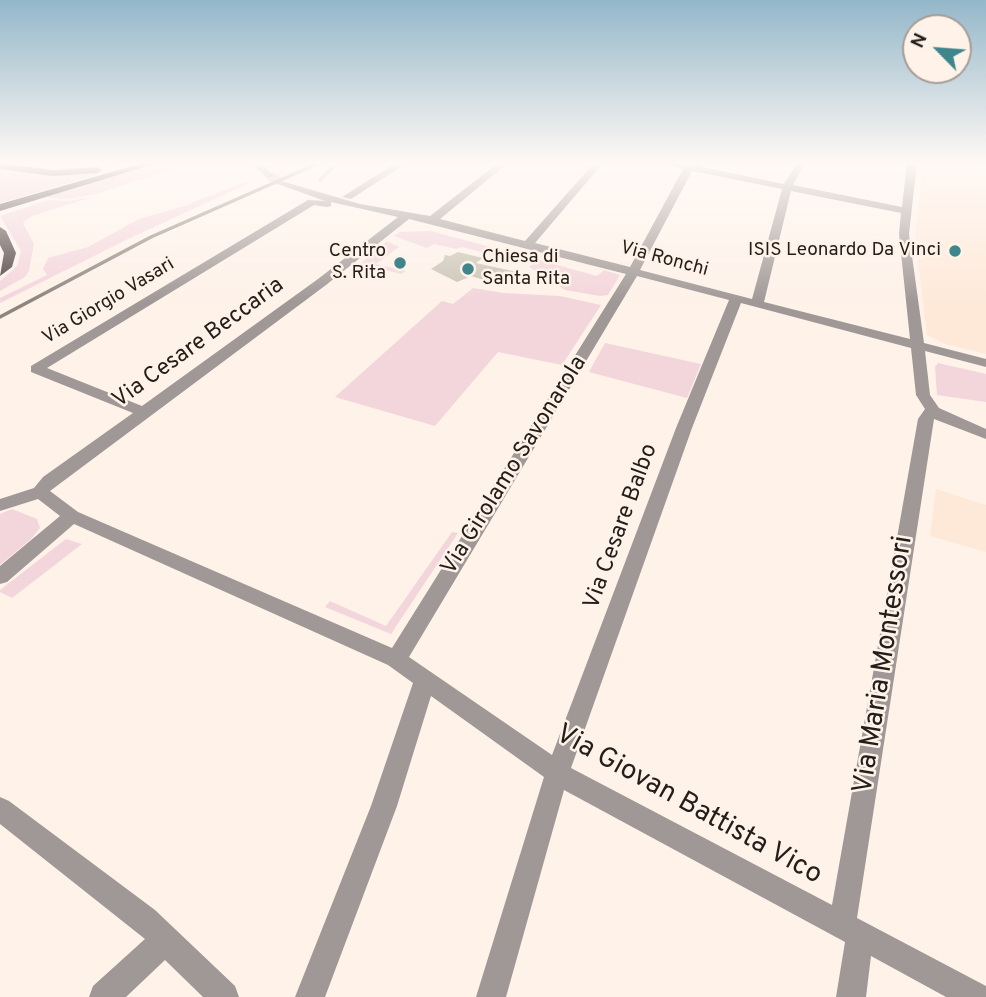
<!DOCTYPE html>
<html>
<head>
<meta charset="utf-8">
<style>
  body { margin:0 }
  #map { position:relative; width:986px; height:997px; overflow:hidden; background:#fef2e9; font-family:Overpass,sans-serif }
  canvas { display:block }
  .north { position:absolute; left:902px; top:14px; width:70px; height:70px; box-sizing:border-box; background:#fef2e9; border:2px solid #a69d96; border-radius:50%; rotate:295deg; font-size:19px; font-weight:700; line-height:28px; text-align:center; color:#231e1a }
  .north::after { content:''; display:block; margin:auto; width:24px; height:32px; background:#3e868b; clip-path:polygon(50% 0,100% 100%,50% 72%,0 100%) }
</style>
</head>
<body>
<div id="map">
<canvas width="986" height="997"></canvas>
<div class="north">N</div>
</div>
<script>
const context = document.querySelector('canvas').getContext('2d');
context.lineJoin = 'round';
function paint(path, color) {
  context.fillStyle = color;
  context.fill(path, 'evenodd');
}
function toPath(rows) {
  const path = new Path2D();
  for (const r of rows) {
    path.moveTo(r[0], r[1]);
    for (let i = 2; i < r.length; i += 2) path.lineTo(r[i], r[i + 1]);
  }
  return path;
}
function stroke(path, color, width, dash) {
  context.strokeStyle = color;
  context.lineWidth = width;
  context.lineCap = dash ? 'butt' : 'round';
  context.setLineDash(dash || []);
  context.stroke(path);
}
function write(font, color, halo, rows, align = 'center') {
  context.font = font + ' Overpass,sans-serif';
  context.lineWidth = 5;
  context.setLineDash([]);
  context.textBaseline = 'middle';
  context.strokeStyle = halo;
  context.fillStyle = color;
  for (const [text, x, y, turn = 0] of rows) {
    context.save();
    context.translate(x, y);
    context.rotate((+turn || 0) * Math.PI / 180);
    context.textAlign = isNaN(turn) ? turn : align;
    if (halo) context.strokeText(text, 0, 0);
    context.fillText(text, 0, 0);
    context.restore();
  }
}
const built = toPath([
  [923,163,986,163,986,354,945,344,927,335,918,260,925,258,923,244,915,239],
  [936,489,986,505,986,552,930,536]
]);
const green = toPath([
  [4,163,123,163,60,171,35,169],
  [155,163,191,163,92,195,68,199,46,197],
  [0,167,74,174,113,170,0,203],
  [245,182,250,183,130,238,0,303,0,298,47,275,43,269,48,258,88,247,139,219,184,206],
  [92,197,32,216,23,223,34,244,29,271,25,277,0,291,0,281,17,266,21,251,0,216,48,200,68,201],
  [431,231,531,258,523,263,462,247,456,249,434,244,427,248,394,236,400,232],
  [387,241,399,247,376,264,406,271,401,274,360,264],
  [539,260,597,276,604,270,620,275,608,295,600,296,565,290,529,267],
  [473,288,504,293,560,296,601,305,562,365,498,352,435,426,335,397,442,301,453,304],
  [605,343,701,364,687,398,589,372],
  [938,363,986,374,986,402,937,395,935,367],
  [12,509,37,519,40,528,31,539,0,565,0,514],
  [452,532,458,533,391,634,325,607,330,601,386,626],
  [66,539,82,544,12,598,0,592,0,590]
]);
const stream = toPath([
  [320,180,337,163]
]);
const building = toPath([
  [458,252,483,258,476,263,526,274,503,286,471,276,457,282,431,269,443,261,445,255,450,256]
]);
const minorTunnel = toPath([
  [270,176,281,182]
]);
const minor = toPath([
  [251,163,260,163,275,176,267,178,251,163],
  [396,163,407,163,351,199,342,197,396,163],
  [498,163,508,163,440,219,525,241,594,163,603,163,535,243,630,267,683,169,662,163,689,165,700,163,698,166,784,184,797,163,805,163,793,185,902,207,907,163,917,163,909,234,924,343,986,359,986,367,925,351,930,395,939,408,986,429,986,439,934,419,857,918,986,986,986,997,946,997,871,956,866,997,836,997,845,942,564,790,506,997,476,997,544,777,431,696,397,806,325,997,295,997,371,806,413,683,388,665,74,524,7,582,0,584,0,566,60,516,38,499,0,511,0,499,34,488,43,477,133,413,31,372,31,366,308,200,325,201,278,184,278,180,360,204,430,216,498,163],
  [692,171,782,189,752,299,640,270,692,171],
  [791,191,901,213,899,234,910,339,764,302,791,191],
  [331,202,398,217,318,279,142,406,47,368,314,205,327,207,331,206,331,202],
  [409,219,626,274,392,648,78,512,50,491,326,285,409,219],
  [637,276,729,300,676,428,552,755,409,657,637,276],
  [741,303,911,348,916,395,925,409,918,419,832,905,571,768,692,428,741,303],
  [0,797,9,801,155,910,235,986,239,997,203,997,165,960,126,997,89,997,93,986,145,939,0,824,0,797]
]);
const trunk = toPath([
  [0,163,53,170,97,167,102,170,97,173,53,176,0,169,0,163],
  [143,163,157,163,0,211,0,204,143,163],
  [0,227,6,231,16,253,12,267,0,276,4,253,0,245,0,227]
]);
const rail = toPath([
  [0,317,151,237,319,163]
]);
const markers = [
  [955,251,7,"#3e868b"],
  [400,263,7,"#3e868b"],
  [468,269,7,"#3e868b"]
];
const farPoinames = [
  ["ISIS Leonardo Da Vinci",941,251],
  ["Centro",386,252],
  ["S. Rita",386,274],
  ["Chiesa di",482,258,"left"],
  ["Santa Rita",482,280,"left"]
];
const farStreetnames = [
  ["Via Ronchi",664,260,15],
  ["Via Giorgio Vasari",109,302,-31]
];
const streetNames = [
  ["Via Cesare Beccaria",199,344,-36],
  ["Via Girolamo Savonarola",515,466,-58],
  ["Via Cesare Balbo",622,527,-70]
];
const nearStreetnames = [
  ["Via Maria Montessori",885,665,-81],
  ["Via Giovan Battista Vico",688,806,29]
];
paint(built, '#fee9d9');
paint(green, '#f3d5dc');
stroke(stream, '#b6bb9e', 3.5);
paint(building, '#cac4b5');
stroke(minorTunnel, '#d2c8c0', 10, [10, 5]);
paint(minor, '#a09896');
paint(trunk, '#4e403e');
stroke(rail, '#8d857e', 3.5);
const sky = context.createLinearGradient(0, 0, 0, 302);
sky.addColorStop(0, '#94b7ca');
sky.addColorStop(0.54, '#fff9f5');
sky.addColorStop(1, '#fff9f500');
context.fillStyle = sky;
context.fillRect(0, 0, 986, 302);
for (const [x, y, r, color] of markers) {
  const dot = new Path2D();
  dot.arc(x, y, r, 0, 2 * Math.PI);
  context.fillStyle = color;
  context.fill(dot);
  stroke(dot, '#fef2e9', 2.5);
}
write('19px', '#231e1a', '#fef2e9', farPoinames, 'right');
write('19px', '#231e1a', '#fef2e9', farStreetnames);
write('23px', '#231e1a', '#fef2e9', streetNames);
write('28px', '#231e1a', '#fef2e9', nearStreetnames);
</script>
</body>
</html>
